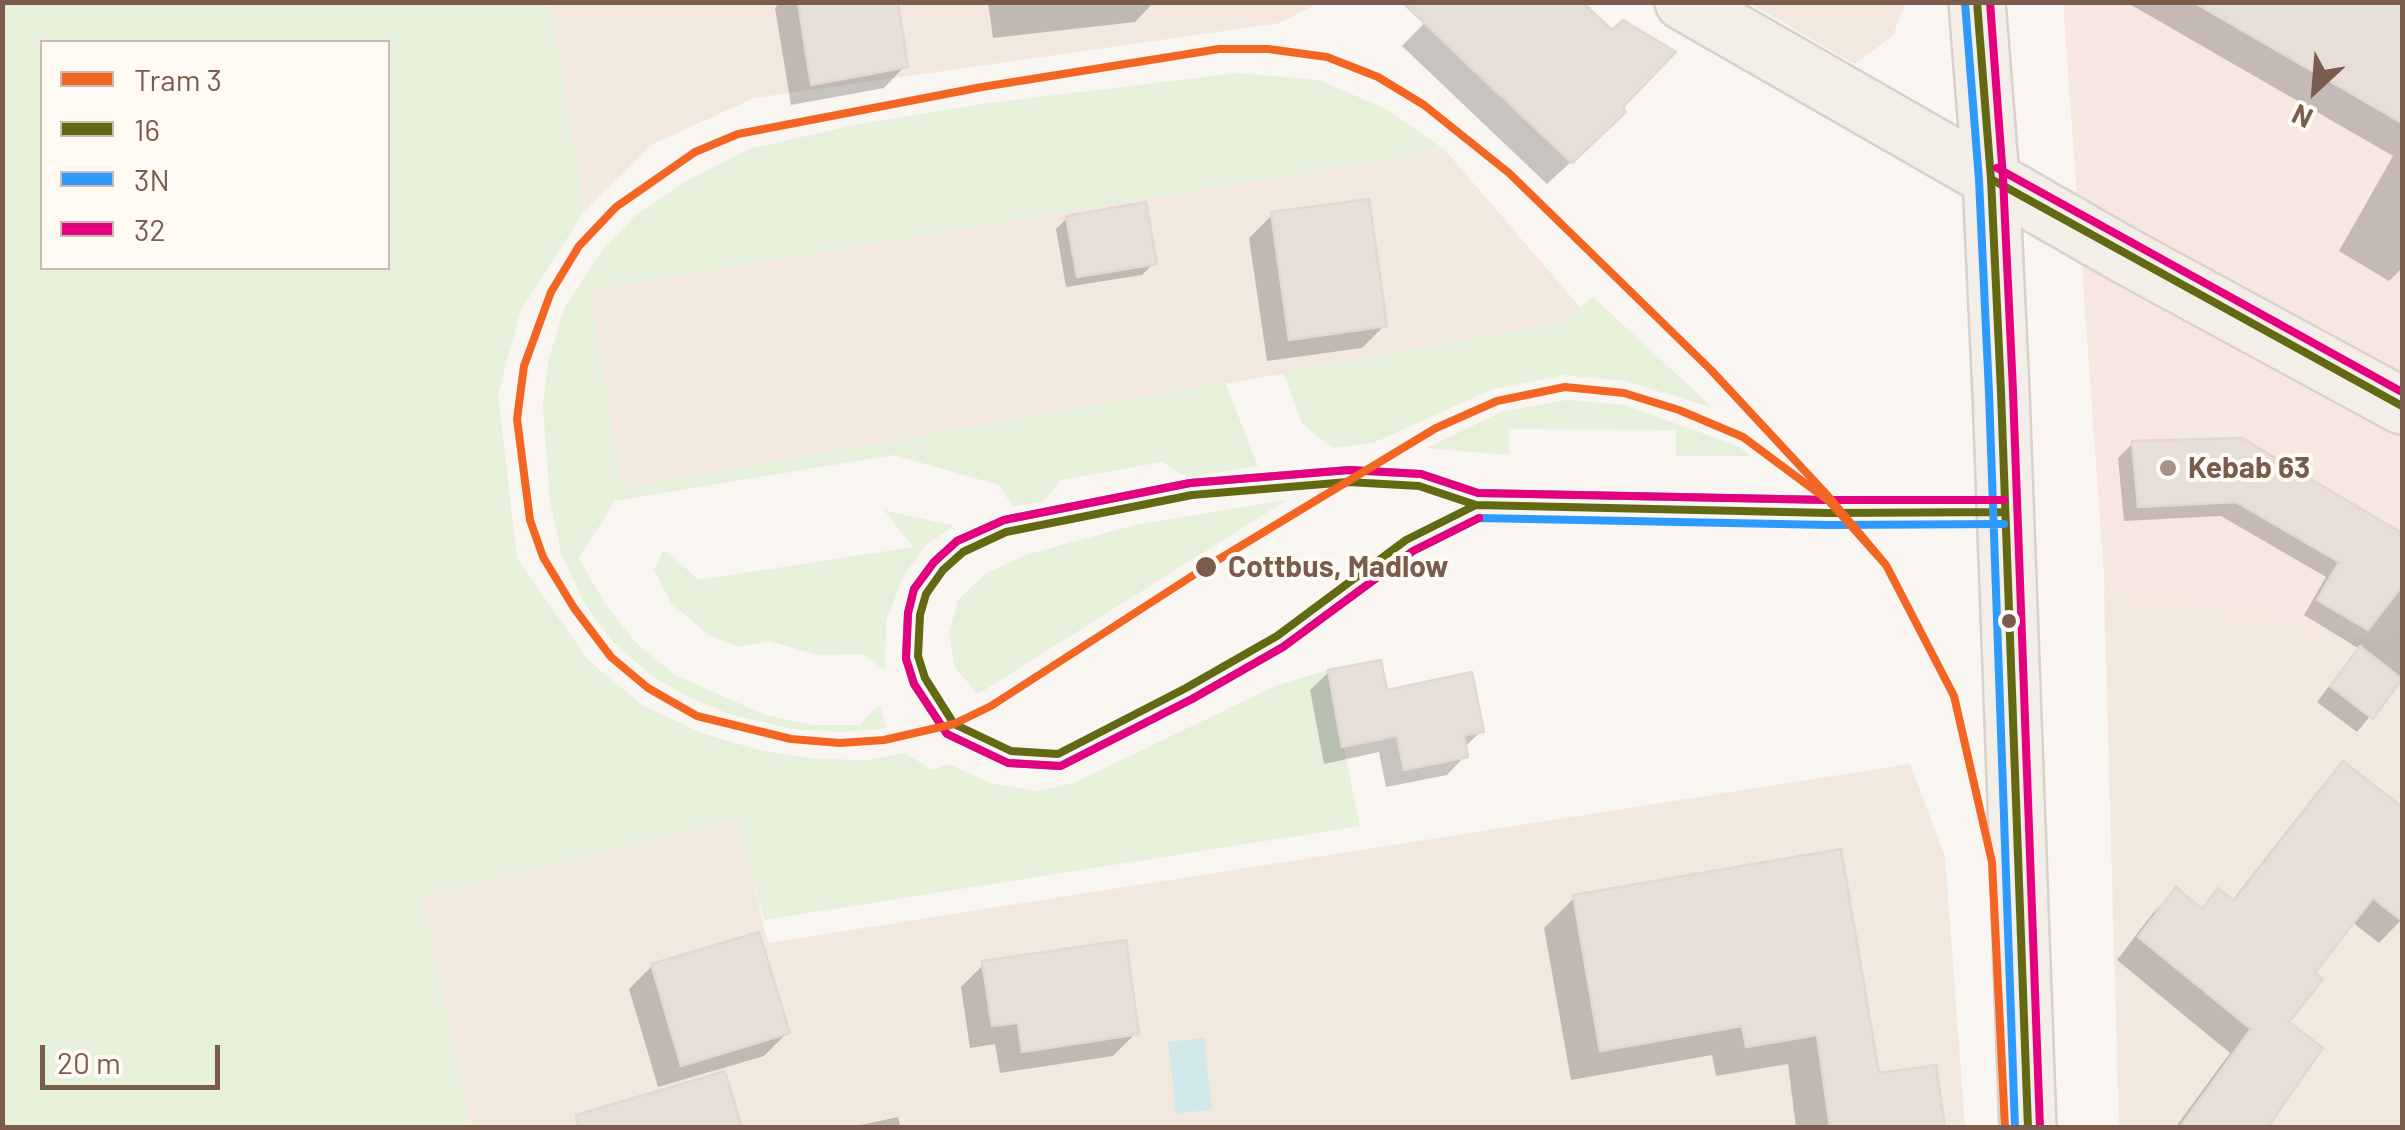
<!DOCTYPE html>
<html>
<head>
<meta charset="utf-8">
<style>
  body { margin:0 }
  #map { position:relative; width:2405px; height:1130px; overflow:hidden; background:#f9f5f0; font-family:Barlow,sans-serif }
  canvas { display:block }
  .frame { position:absolute; inset:0; border:5px solid #7a5c4d; pointer-events:none }
  .legend { position:absolute; left:40px; top:40px; width:350px; height:230px; box-sizing:border-box; background:#fffaf3; border:2px solid #cabbb1; margin:0; padding:12px 18px; list-style:none; font-size:30px; color:#7a5c4d }
  .legend li { display:flex; align-items:center; gap:20px; height:50px }
  .legend b { width:50px; border:2px solid #cabbb1 }
  .north { position:absolute; left:2265px; top:40px; width:100px; height:100px; -webkit-text-stroke:8px #fffaf3; paint-order:stroke; rotate:206deg; font-size:28px; font-weight:700; line-height:40px; text-align:center; color:#7a5c4d }
  .north::after { content:''; display:block; margin:auto; width:35px; height:45px; background:#7a5c4d; clip-path:polygon(50% 0,100% 100%,50% 72%,0 100%) }
  .scale { position:absolute; left:40px; top:1045px; width:180px; height:45px; box-sizing:border-box; border:5px solid #7a5c4d; border-top:0; padding-left:12px; font-size:30px; line-height:35px; white-space:nowrap; color:#7a5c4d; -webkit-text-stroke:8px #fffaf3; paint-order:stroke }
</style>
</head>
<body>
<div id="map">
<canvas width="2405" height="1130"></canvas>
<div class="frame"></div>
<ul class="legend">
<li><b style="height:12px;background:#f26522"></b>Tram 3</li>
<li><b style="height:12px;background:#636913"></b>16</li>
<li><b style="height:12px;background:#2e9afe"></b>3N</li>
<li><b style="height:12px;background:#e5007d"></b>32</li>
</ul>
<div class="north">N</div>
<div class="scale">20 m</div>
</div>
<script>
const context = document.querySelector('canvas').getContext('2d');
context.lineJoin = 'round';
function paint(path, color) {
  context.fillStyle = color;
  context.fill(path, 'evenodd');
}
function toPath(rows) {
  const path = new Path2D();
  for (const r of rows) {
    path.moveTo(r[0], r[1]);
    for (let i = 2; i < r.length; i += 2) path.lineTo(r[i], r[i + 1]);
  }
  return path;
}
function stroke(path, color, width, dash) {
  context.strokeStyle = color;
  context.lineWidth = width;
  context.lineCap = dash ? 'butt' : 'round';
  context.setLineDash(dash || []);
  context.stroke(path);
}
function write(font, color, halo, rows, align = 'center') {
  context.font = font + ' Barlow,sans-serif';
  context.lineWidth = 8;
  context.setLineDash([]);
  context.textBaseline = 'middle';
  context.strokeStyle = halo;
  context.fillStyle = color;
  for (const [text, x, y, turn = 0] of rows) {
    context.save();
    context.translate(x, y);
    context.rotate((+turn || 0) * Math.PI / 180);
    context.textAlign = isNaN(turn) ? turn : align;
    if (halo) context.strokeText(text, 0, 0);
    context.fillText(text, 0, 0);
    context.restore();
  }
}
const residential = toPath([
  [1313,2,1315,5,1280,23,754,98,651,145,585,210,550,3],
  [1750,3,1905,3,1893,36,1854,64],
  [1445,150,1591,320,622,489,590,289],
  [2104,588,2386,640,2402,617,2402,1127,2119,1127],
  [1910,764,1945,856,1965,1127,471,1127,421,897,738,819,768,943]
]);
const commercial = toPath([
  [2063,3,2402,3,2402,617,2387,640,2105,589]
]);
const green = toPath([
  [2,3,550,3,585,210,520,312,498,394,517,558,588,660,642,705,704,734,763,751,818,759,867,760,905,753,932,770,949,764,989,783,1037,791,1074,783,1275,686,1328,670,1360,826,764,920,737,819,422,897,471,1127,3,1127],
  [42,42,388,42,388,268,42,268],
  [1237,73,1319,80,1386,109,1445,150,590,290,622,488,1225,382,1258,466,1187,477,1162,462,1061,480,1043,502,1012,506,999,485,894,455,615,501,579,558,605,604,638,645,675,675,765,715,812,725,860,725,875,708,880,707,887,728,841,732,792,729,732,715,690,698,652,676,613,642,585,604,562,556,550,501,543,406,548,362,564,309,600,253,636,215,686,181,749,149,854,125,982,104],
  [1593,297,1713,408,1626,381,1564,375,1493,389,1373,443,1332,448,1302,423,1283,372,1561,323],
  [1567,400,1624,405,1738,446,1751,456,1676,456,1676,430,1509,429,1509,455,1427,448,1501,412],
  [1287,500,978,694,955,668,949,633,958,600,985,574,1025,555,1135,525],
  [884,510,954,526,925,546,903,577,886,621,885,670,863,654,818,655,769,641,738,647,710,636,671,603,654,570,664,550,699,580,913,547]
]);
const water = toPath([
  [1204,1038,1212,1110,1176,1113,1168,1042]
]);
const shadow = toPath([
  [780,2,895,2,905,66,884,88,791,105,775,8],
  [988,2,1154,2,1135,22,993,38],
  [1445,2,1619,107,1600,135,1547,184,1402,46],
  [2126,2,2402,2,2402,268,2389,281,2339,251,2393,156],
  [1272,215,1385,325,1362,348,1267,361,1249,238],
  [1067,218,1154,263,1142,275,1066,287,1056,229],
  [2241,440,2402,536,2402,677,2357,732,2317,702,2358,648,2304,615,2326,577,2221,516,2124,521,2118,458,2133,443],
  [1329,672,1385,692,1481,731,1464,748,1465,756,1447,775,1386,787,1379,752,1324,764,1310,690],
  [2343,764,2402,810,2402,919,2379,943,2352,922,2312,974,2285,1023,2263,1128,2175,1128,2230,1053,2117,960,2153,913,2176,891,2200,911,2219,892,2231,902,2321,787],
  [1839,852,1877,1076,1939,1128,1796,1128,1788,1064,1716,1076,1712,1055,1571,1080,1544,928,1575,897],
  [984,964,1136,1033,1113,1056,1000,1073,995,1044,970,1048,961,987],
  [652,966,787,1033,764,1056,658,1087,629,989],
  [898,1117,901,1128,855,1128,856,1126]
]);
const building = toPath([
  [798,2,898,2,908,67,811,85,798,2],
  [1402,2,1582,2,1612,30,1623,20,1676,52,1623,107,1626,112,1572,163,1402,2],
  [2193,2,2402,2,2402,123,2193,2],
  [1369,199,1387,326,1289,340,1271,212,1369,199],
  [1146,202,1157,264,1077,277,1066,216,1146,202],
  [2242,438,2402,533,2402,586,2368,630,2317,600,2339,562,2236,502,2138,507,2132,441,2242,438],
  [2360,646,2402,679,2373,719,2330,686,2360,646],
  [1381,660,1387,690,1472,672,1484,732,1464,735,1468,757,1404,770,1397,736,1342,747,1328,670,1381,660],
  [2343,761,2402,807,2402,921,2373,898,2315,973,2323,979,2289,1022,2323,1048,2267,1128,2179,1128,2251,1029,2138,937,2176,887,2202,909,2218,888,2234,901,2343,761],
  [1841,849,1879,1073,1936,1065,1945,1128,1830,1128,1817,1035,1746,1047,1742,1026,1600,1051,1573,895,1841,849],
  [759,932,790,1033,681,1066,651,964,759,932],
  [1126,940,1139,1034,1022,1052,1018,1023,992,1026,982,961,1126,940],
  [725,1071,742,1128,578,1128,576,1115,725,1071]
]);
const major = toPath([
  [1683,2,2124,255,2402,406],
  [1977,2,1991,179,2001,392,2028,1128]
]);
const bus1 = toPath([
  [1977,2,1991,179,2001,392,2028,1128],
  [1991,179,2402,406],
  [1348,482,1419,486,1476,505,1406,540,1277,636,1186,688,1058,754,1011,751,954,724,925,678,918,656,920,615,926,594,943,570,963,552,1006,532,1192,495,1348,482],
  [1476,505,1829,513,2004,512]
]);
const bus2 = toPath([
  [1965,3,1979,180,1989,393,2015,1128],
  [2004,500,1829,500,1478,493,1421,474,1349,470,1190,483,1004,520,957,541,934,562,914,589,908,613,906,658,914,684,947,734,1008,763,1060,766,1192,699,1283,647,1413,551,1479,518,1829,525,2004,524]
]);
const bus3 = toPath([
  [1990,2,2003,178,2013,391,2040,1128],
  [1997,168,2402,392],
  [1479,518,1413,551,1283,647,1192,699,1061,766,1008,763,947,734,914,684,906,659,908,613,914,589,934,562,957,541,1004,520,1190,483,1349,470,1421,474,1478,493,1829,500,2004,500]
]);
const tram1 = toPath([
  [1219,49,1268,49,1327,57,1378,77,1424,105,1509,173,1711,370,1828,496,1886,565,1829,501,1743,437,1679,410,1624,393,1565,387,1497,401,1436,428,1206,567,991,706,954,724,884,740,840,743,791,739,697,716,648,688,611,657,574,608,543,557,530,520,517,419,524,366,551,292,579,246,616,207,695,152,738,134,982,87,1219,49],
  [1886,565,1954,696],
  [1886,565,1954,696],
  [1954,696,1992,862],
  [1954,696,1992,862],
  [1992,862,2005,1128],
  [1992,862,2005,1128]
]);
const markers = [
  [2168,468,10,"#a69286"],
  [1206,567,12,"#7a5c4d"],
  [2009,621,9,"#7a5c4d"]
];
const poiNames = [
  ["Kebab 63",2188,468]
];
const stopNames = [
  ["Cottbus, Madlow",1228,567]
];
paint(residential, '#f2e8de');
paint(commercial, '#f6e8e1');
paint(green, '#e7f0db');
paint(water, '#d0e8ea');
paint(shadow, '#0003');
paint(building, '#e6ded7');
stroke(building, '#e2d8d2', 2.5);
stroke(major, '#dad1cc', 60);
stroke(major, '#f3eee8', 55);
stroke(bus1, '#636913', 8);
stroke(bus2, '#2e9afe', 8);
stroke(bus3, '#e5007d', 8);
stroke(tram1, '#f26522', 8);
for (const [x, y, r, color] of markers) {
  const dot = new Path2D();
  dot.arc(x, y, r, 0, 2 * Math.PI);
  context.fillStyle = color;
  context.fill(dot);
  stroke(dot, '#fffaf3', 4);
}
write('bold 30px', '#7a5c4d', '#fffaf3', poiNames, 'left');
write('bold 30px', '#7a5c4d', '#fffaf3', stopNames, 'left');
</script>
</body>
</html>
